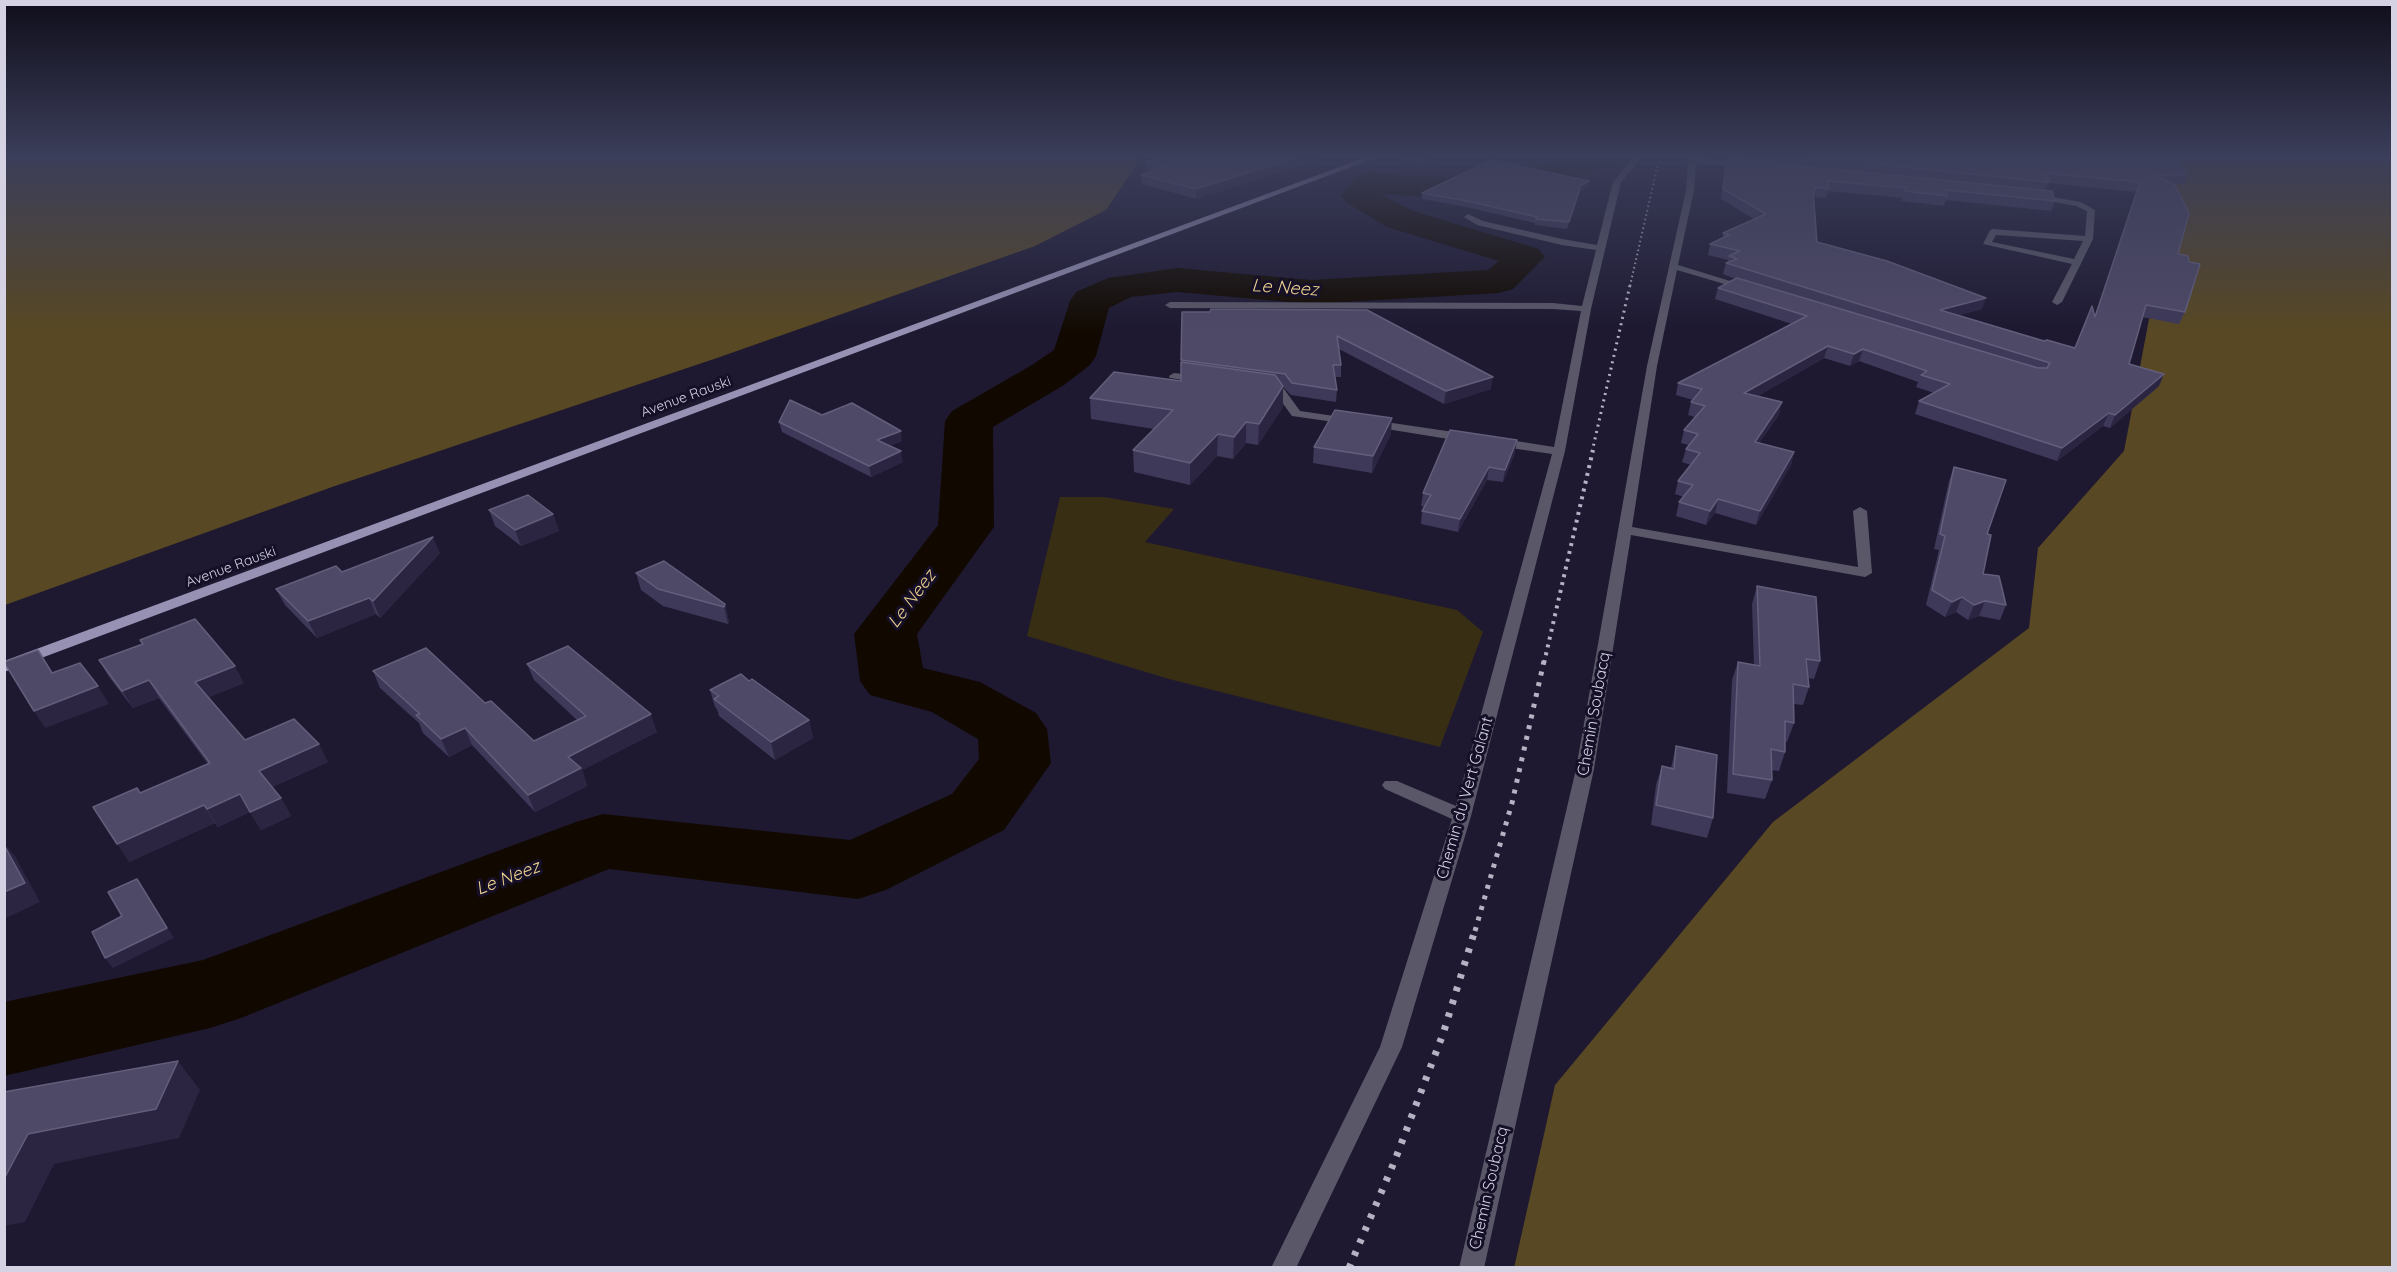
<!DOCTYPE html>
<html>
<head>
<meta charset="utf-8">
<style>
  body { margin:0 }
  #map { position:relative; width:2397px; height:1272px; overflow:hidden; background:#1e1931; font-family:Quicksand,sans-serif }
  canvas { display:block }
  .frame { position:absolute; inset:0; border:6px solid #d4d2e3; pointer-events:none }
</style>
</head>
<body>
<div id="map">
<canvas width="2397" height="1272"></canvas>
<div class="frame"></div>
</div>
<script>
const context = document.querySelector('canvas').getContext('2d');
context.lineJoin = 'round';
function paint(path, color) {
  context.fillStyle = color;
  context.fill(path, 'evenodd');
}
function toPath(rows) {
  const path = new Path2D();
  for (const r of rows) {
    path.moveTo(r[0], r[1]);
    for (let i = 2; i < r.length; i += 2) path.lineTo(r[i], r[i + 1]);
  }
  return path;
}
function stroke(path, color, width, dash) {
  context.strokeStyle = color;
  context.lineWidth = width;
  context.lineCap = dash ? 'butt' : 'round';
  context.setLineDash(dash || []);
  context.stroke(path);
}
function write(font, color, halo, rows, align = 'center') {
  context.font = font + ' Quicksand,sans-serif';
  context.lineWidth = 6;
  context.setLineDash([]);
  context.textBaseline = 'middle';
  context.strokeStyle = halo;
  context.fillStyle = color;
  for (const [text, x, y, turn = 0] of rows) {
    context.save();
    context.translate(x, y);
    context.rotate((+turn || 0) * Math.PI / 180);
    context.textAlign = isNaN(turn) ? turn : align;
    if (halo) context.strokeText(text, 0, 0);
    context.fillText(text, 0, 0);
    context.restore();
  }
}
const green = toPath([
  [1060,497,1104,497,1174,509,1145,542,1457,610,1483,632,1440,747,1169,679,1027,636]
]);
const forest = toPath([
  [5,155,1143,155,1106,210,1035,246,717,358,332,487,5,605],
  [2135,155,2392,155,2392,1267,1514,1268,1555,1085,1773,822,2029,628,2038,548,2124,451,2165,235]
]);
const river = toPath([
  [1578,155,1625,155,1619,164,1484,199,1380,194,1413,211,1539,249,1545,257,1513,289,1499,293,1311,304,1177,292,1131,297,1109,308,1096,356,1090,365,1064,385,993,427,994,527,917,634,923,668,980,682,1036,713,1047,729,1051,763,1004,830,886,890,858,899,609,869,241,1018,210,1028,4,1076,4,1002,203,960,576,822,603,814,850,840,952,794,979,759,978,739,932,712,870,695,860,681,854,634,938,525,945,421,952,411,1032,365,1054,350,1070,301,1076,292,1108,278,1177,268,1311,280,1488,270,1499,261,1387,227,1346,202,1341,195,1357,176,1369,173,1484,179,1578,155]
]);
const minor = toPath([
  [1636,155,1644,155,1621,182,1591,309,1565,451,1471,816,1402,1047,1296,1268,1271,1268,1380,1047,1452,819,1385,789,1382,785,1385,781,1397,781,1456,806,1552,454,1497,446,1491,442,1497,438,1554,447,1581,311,1553,309,1170,308,1165,305,1170,302,1553,303,1582,306,1596,250,1562,245,1477,225,1464,217,1468,214,1483,221,1562,239,1597,245,1613,182,1636,155],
  [1689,155,1750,166,1746,168,1696,163,1694,190,1678,265,1753,288,1748,291,1677,270,1657,366,1632,527,1858,567,1853,511,1860,507,1867,511,1872,573,1865,577,1631,535,1594,769,1484,1268,1459,1268,1576,769,1647,366,1686,190,1689,155],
  [2035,194,2081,202,2095,210,2093,239,2062,302,2057,305,2052,302,2072,264,1983,244,1990,230,1993,229,2085,236,2087,211,2076,206,2032,198,2032,194,2035,194],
  [1996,235,2083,241,2074,259,1992,242,1996,235],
  [1174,373,1199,376,1204,379,1199,382,1170,378,1169,376,1174,373],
  [1265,385,1284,389,1300,411,1348,418,1354,421,1348,424,1292,416,1276,394,1261,390,1261,386,1265,385],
  [1372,420,1467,434,1473,438,1467,442,1368,426,1366,424,1372,420]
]);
const major = toPath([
  [1372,155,1383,155,4,672,4,661,1372,155]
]);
const railFar4 = toPath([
  [1630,286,1660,155]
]);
const railFar3 = toPath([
  [1592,452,1630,285]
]);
const railFar2 = toPath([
  [1544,663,1593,450]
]);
const railFar1 = toPath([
  [1475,931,1512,803,1544,661]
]);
const rail = toPath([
  [1349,1268,1395,1160,1443,1034,1475,930]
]);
const wall = toPath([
  [1172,155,1332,155,1196,199,1142,184,1141,175,1150,172,1147,171,1146,162],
  [1384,155,1446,155,1420,165],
  [1727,155,2170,155,2188,174,2184,184,2174,184,2178,254,2185,312,2179,324,2142,317,2129,364,2164,374,2159,386,2110,428,2103,426,2057,461,1915,414,1919,401,1934,393,1916,387,1918,382,1859,361,1850,366,1824,358,1758,396,1779,415,1759,443,1794,452,1791,465,1756,525,1715,513,1706,525,1676,516,1679,502,1684,497,1675,494,1678,481,1691,465,1682,462,1686,449,1689,445,1681,443,1684,430,1695,417,1688,415,1691,402,1693,400,1676,395,1678,383,1792,324,1715,299,1718,288,1736,279,1723,274,1726,263,1728,263,1728,260,1708,255,1710,244,1722,239,1723,233,1754,219,1721,199,1727,159,1726,159],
  [2048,183,2136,192,2095,315,2075,348,2044,341,1959,315,1982,309,1817,242,1814,197,1826,198,1828,191,1902,198,1901,201,1944,206,1946,200,2051,211,2055,201,2045,190],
  [1588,187,1580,192,1567,229,1535,225,1535,223,1466,207,1422,199,1422,193],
  [1367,310,1491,389,1444,404,1339,349,1341,365,1341,377,1335,377,1337,390,1336,402,1291,395,1283,387,1283,407,1258,445,1246,443,1233,459,1217,456,1190,485,1134,472,1133,450,1154,429,1091,419,1090,398,1181,381,1182,312],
  [822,415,902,441,889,446,903,462,871,477,782,432,779,422],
  [1391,434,1372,473,1313,463,1314,447],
  [1515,453,1503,482,1487,480,1458,532,1421,524,1422,511,1425,507,1421,506,1423,493],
  [1954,467,1987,534,1983,574,2006,605,2000,620,1979,616,1968,620,1956,612,1945,617,1926,605,1939,550,1934,549,1949,481],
  [489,510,553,514,559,531,521,546,495,526],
  [440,553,380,618,376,614,317,638,285,605,276,589,342,572],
  [636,573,725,604,729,622,728,624,663,606,641,590],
  [1757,586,1820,661,1814,679,1808,678,1809,687,1803,705,1794,704,1794,723,1787,742,1785,741,1785,752,1779,771,1771,770,1772,780,1765,799,1727,793,1732,680,1738,662,1754,665,1752,604],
  [140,640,244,683,209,697,245,740,328,762,272,787,281,798,291,816,261,830,250,812,218,827,215,823,129,862,140,793,208,764,159,698,133,708,109,677,99,660,142,644],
  [527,664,657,732,582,770,587,786,535,812,472,745,449,757,423,733,419,723,380,688,373,671,485,703,534,741,577,720,534,680],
  [749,681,809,720,813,738,775,760,719,716,717,709,715,707,710,690],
  [1676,746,1713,818,1707,838,1651,825,1656,785,1662,766,1671,768]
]);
const shadedWall = toPath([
  [1305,155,1332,155,1196,199,1196,189],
  [1424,155,1446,155,1420,165,1421,156],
  [1589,181,1588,187,1580,192,1567,229,1578,187],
  [1986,298,1982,309,1936,321,1940,310],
  [1828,346,1824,358,1741,406,1744,393],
  [1863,349,1859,361,1850,366,1854,354],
  [2164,374,2159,386,2110,428,2115,415],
  [1493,377,1491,389,1444,404,1446,391],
  [1283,386,1283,407,1258,445,1259,424],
  [1782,402,1779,415,1751,455,1755,442],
  [2109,413,2103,426,2057,461,2062,448],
  [1392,418,1391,434,1372,473,1373,456],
  [1246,422,1246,443,1233,459,1234,437],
  [901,431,902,441,879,450,877,440],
  [1218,434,1217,456,1190,485,1190,463],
  [1517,440,1515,453,1503,482,1505,470],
  [901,451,903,462,871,477,869,466],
  [1794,452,1791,465,1756,525,1760,511],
  [1489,467,1487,480,1458,532,1460,519],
  [1718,499,1715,513,1706,525,1710,511],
  [553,514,559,531,521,546,515,530],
  [433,537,440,553,380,618,373,601],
  [1962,597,1956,612,1945,617,1952,602],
  [369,598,376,614,317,638,308,621],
  [1985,601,1979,616,1968,620,1974,605],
  [725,604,729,622,728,624,724,607],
  [235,666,244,683,205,699,195,682],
  [149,680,159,698,133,708,122,691],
  [98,686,109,704,45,728,34,711],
  [651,714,657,732,582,770,587,786,535,812,528,795,568,757],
  [809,720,813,738,775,760,771,742],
  [465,728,472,745,449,757,441,739],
  [319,744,328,762,269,788,259,771],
  [240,794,281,798,291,816,261,830,250,812,218,827,207,809],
  [204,805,215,823,129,862,117,844],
  [4,843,15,856,40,902,4,919],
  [137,879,174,938,113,968,105,958],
  [178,1061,200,1090,179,1138,54,1164,25,1222,4,1226,4,1179,28,1134]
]);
const building = toPath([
  [1172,155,1305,155,1196,189,1141,175,1165,167,1146,162,1172,155],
  [1784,155,2170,155,2188,174,2156,176,2175,185,2189,213,2178,254,2188,256,2189,262,2200,264,2185,312,2146,305,2129,364,2164,374,2115,415,2109,413,2062,448,1919,401,1950,384,1921,375,1927,371,1863,349,1854,354,1828,346,1744,393,1782,402,1755,442,1794,452,1760,511,1718,499,1710,511,1679,502,1693,485,1678,481,1700,453,1686,449,1698,434,1684,430,1705,406,1691,402,1702,389,1678,383,1807,316,1718,288,1737,278,2038,368,2047,368,2050,363,1726,263,1737,259,1729,256,1740,251,1710,244,1729,235,1723,233,1766,214,1723,189,1727,159,2052,191,2055,201,1946,190,1947,196,1905,191,1906,188,1828,181,1829,189,1815,187,1815,190,1813,190,1817,242,1887,261,1986,298,1940,310,2044,341,2047,340,2075,348,2092,306,2095,317,2140,182,2045,173,2049,182,1784,155],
  [1491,160,1589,181,1578,187,1580,188,1569,222,1536,219,1537,217,1467,201,1422,193,1491,160],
  [1211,309,1367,310,1493,377,1446,391,1337,336,1341,365,1333,365,1337,390,1292,383,1285,374,1181,360,1182,312,1210,312,1211,309],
  [1181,362,1275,375,1283,386,1259,424,1246,422,1234,437,1218,434,1190,463,1133,450,1173,410,1090,398,1114,372,1181,381,1181,362],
  [790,400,822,415,852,403,901,431,877,440,901,451,869,466,779,422,790,400],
  [1335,410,1392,418,1373,456,1314,447,1335,410],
  [1450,430,1517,440,1505,470,1489,467,1460,519,1422,511,1431,495,1423,493,1450,430],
  [1954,467,2006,480,1987,534,1991,535,1983,574,1999,576,2006,605,1985,601,1974,605,1962,597,1952,602,1932,590,1945,536,1940,534,1954,467],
  [528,495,553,514,515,530,489,510,528,495],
  [433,537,373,601,369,598,308,621,276,589,336,566,342,572,433,537],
  [664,561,725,604,724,607,658,589,636,573,664,561],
  [1757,586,1816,597,1820,661,1806,659,1809,687,1793,684,1794,723,1785,721,1785,752,1771,749,1772,780,1733,774,1738,662,1760,666,1757,586],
  [195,619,235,666,195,682,245,740,294,719,319,744,259,771,281,798,250,812,240,794,207,809,204,805,117,844,93,807,137,788,140,793,210,763,149,680,122,691,99,660,143,644,140,640,195,619],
  [568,646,651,714,568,757,581,768,528,795,465,728,441,739,416,715,420,714,373,671,426,648,485,703,491,701,534,741,586,716,527,664,568,646],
  [38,650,52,673,80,663,98,686,34,711,4,662,38,650],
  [741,674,749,681,752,679,809,720,771,742,714,699,719,696,710,690,741,674],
  [1676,746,1717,755,1713,818,1656,805,1662,766,1674,769,1676,746],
  [4,845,25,883,4,892,4,845],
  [137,879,167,928,105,958,92,932,122,916,108,892,137,879],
  [178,1061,156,1109,28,1134,4,1179,4,1092,178,1061]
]);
const farStreetnames = [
  ["Avenue Rauski",686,397,-20],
  ["Avenue Rauski",231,567,-20]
];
const streetNames = [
  ["Chemin Soubacq",1594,714,-80],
  ["Chemin du Vert Galant",1465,798,-74],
  ["Chemin Soubacq",1489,1188,-77]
];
const waterNames = [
  ["Le Neez",1285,288,4],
  ["Le Neez",912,599,-53],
  ["Le Neez",508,878,-21]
];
paint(green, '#382e14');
paint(forest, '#584823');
paint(river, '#110900');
paint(minor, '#5a5868');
paint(major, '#9792b4');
stroke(railFar4, '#b5b2c4', 2, [1.5, 3]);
stroke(railFar3, '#b5b2c4', 3, [2, 4.5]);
stroke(railFar2, '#b5b2c4', 4, [3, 5]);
stroke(railFar1, '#b5b2c4', 5, [4, 7]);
stroke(rail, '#b5b2c4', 7, [4.5, 9]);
paint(wall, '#3e3958');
paint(shadedWall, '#2b2542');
paint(building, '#4e4967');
stroke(building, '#635e7b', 1.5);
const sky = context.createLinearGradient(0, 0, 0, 333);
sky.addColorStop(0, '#100e1b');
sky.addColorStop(0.47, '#3b3e5a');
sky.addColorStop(1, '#3b3e5a00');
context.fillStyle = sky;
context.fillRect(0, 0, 2397, 333);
write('14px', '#d4d2e3', '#151027', farStreetnames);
write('16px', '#d4d2e3', '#151027', streetNames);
write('italic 18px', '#ebcf8e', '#151027', waterNames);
</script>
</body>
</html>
